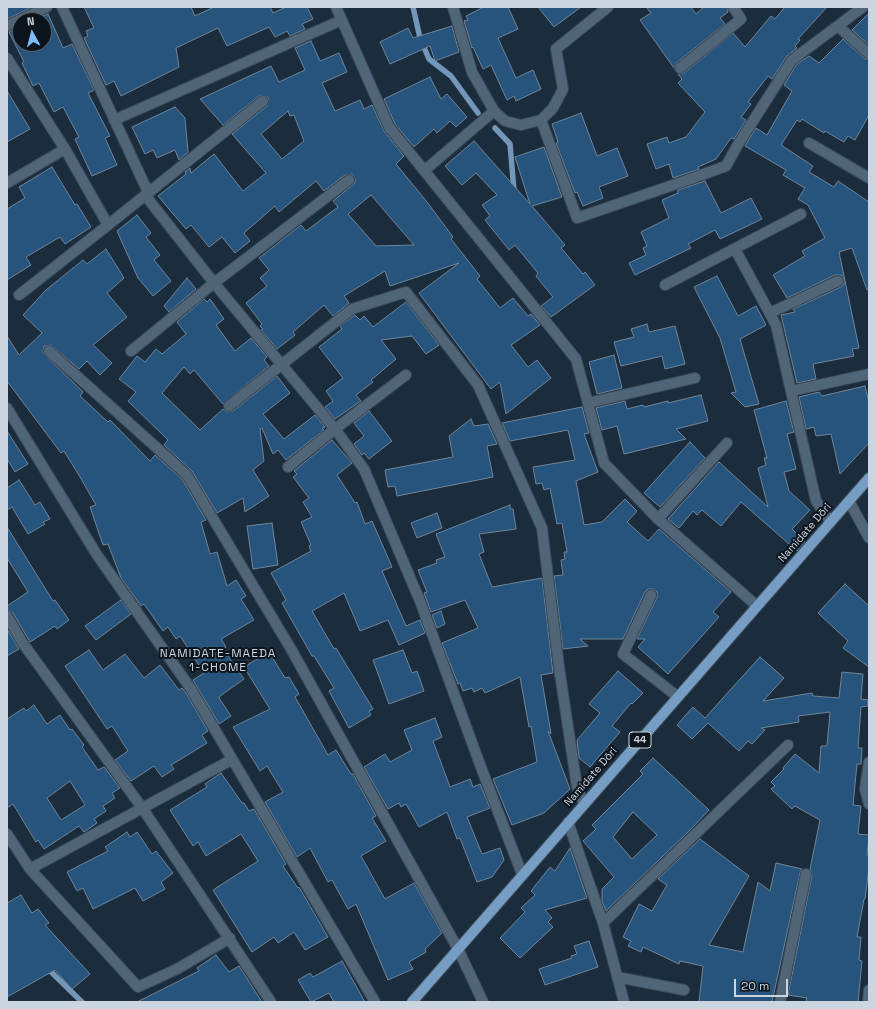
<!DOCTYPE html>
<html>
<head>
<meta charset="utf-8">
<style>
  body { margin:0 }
  #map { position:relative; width:876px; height:1009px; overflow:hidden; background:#1b2c3d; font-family:"Space Grotesk",sans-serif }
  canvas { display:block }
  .frame { position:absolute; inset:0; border:8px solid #cad5e0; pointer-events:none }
  .north { position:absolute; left:12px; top:12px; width:40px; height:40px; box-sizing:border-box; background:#0c141c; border:1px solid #58616a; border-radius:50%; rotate:353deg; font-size:11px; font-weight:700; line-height:16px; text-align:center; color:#cad5e0 }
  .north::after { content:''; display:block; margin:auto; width:14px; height:18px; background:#7ebdf9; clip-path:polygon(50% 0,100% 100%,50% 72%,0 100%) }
  .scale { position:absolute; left:734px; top:979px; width:54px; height:18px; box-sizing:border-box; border:2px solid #cad5e0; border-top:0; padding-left:5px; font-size:12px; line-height:14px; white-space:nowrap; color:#cad5e0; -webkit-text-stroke:3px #0c141c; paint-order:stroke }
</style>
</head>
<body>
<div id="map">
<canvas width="876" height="1009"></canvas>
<div class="frame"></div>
<div class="north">N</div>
<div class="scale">20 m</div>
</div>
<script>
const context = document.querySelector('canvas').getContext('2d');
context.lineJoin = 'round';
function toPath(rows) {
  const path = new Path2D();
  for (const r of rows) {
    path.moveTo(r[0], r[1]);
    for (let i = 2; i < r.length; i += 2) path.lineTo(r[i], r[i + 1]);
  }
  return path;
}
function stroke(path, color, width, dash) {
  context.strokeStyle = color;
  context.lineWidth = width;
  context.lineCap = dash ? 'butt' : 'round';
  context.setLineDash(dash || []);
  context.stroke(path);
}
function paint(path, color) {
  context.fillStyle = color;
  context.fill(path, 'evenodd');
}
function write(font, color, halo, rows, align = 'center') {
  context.font = font + ' "Space Grotesk",sans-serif';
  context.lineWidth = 4;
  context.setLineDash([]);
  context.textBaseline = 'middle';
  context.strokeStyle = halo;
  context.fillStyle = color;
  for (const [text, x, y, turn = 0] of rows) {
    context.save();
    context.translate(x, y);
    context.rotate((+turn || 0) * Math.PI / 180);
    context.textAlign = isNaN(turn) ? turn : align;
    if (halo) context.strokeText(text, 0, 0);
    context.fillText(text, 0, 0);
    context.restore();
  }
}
const stream = toPath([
  [413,7,420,38,429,59,451,76,478,113],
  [495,128,510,144,514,191],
  [46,967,82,1002]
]);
const building = toPath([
  [7,7,32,7,7,19,7,7],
  [84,7,191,7,195,16,214,7,270,7,273,13,286,7,307,7,313,19,302,24,305,29,290,36,287,31,275,37,269,27,227,46,218,28,176,48,179,67,121,96,114,81,106,85,84,38,88,36,86,31,94,28,84,7],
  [484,7,508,7,518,29,498,38,516,78,533,70,541,89,516,101,514,96,507,100,491,65,483,69,473,47,472,48,464,21,468,20,466,16,484,7],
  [538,7,581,7,554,27,538,7],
  [646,7,691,7,696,14,704,7,727,7,728,12,720,18,725,24,676,63,674,68,640,20,651,13,646,7],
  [785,7,827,7,798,39,800,40,795,46,797,48,787,56,772,79,768,76,748,102,751,104,741,117,746,120,734,139,731,138,716,159,698,167,699,169,673,178,669,164,656,169,647,144,667,137,669,143,686,137,705,112,678,83,682,79,678,74,684,73,733,33,745,47,771,16,775,19,785,7],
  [869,13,869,45,852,30,869,13],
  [48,14,63,48,72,44,94,90,88,93,110,136,105,138,117,165,92,176,75,139,79,137,63,107,54,112,39,83,33,86,22,63,24,62,9,32,20,27,20,44,44,44,44,20,35,20,48,14],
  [452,26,459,52,435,61,430,46,390,64,380,42,408,28,413,38,452,26],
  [843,39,865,59,869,60,869,115,855,140,848,136,844,142,825,131,824,133,802,119,800,122,797,120,781,145,813,166,809,172,834,187,838,181,869,202,869,289,867,290,852,248,839,252,859,348,852,349,854,356,813,364,816,379,797,383,781,315,795,312,793,309,841,287,844,284,844,279,841,275,835,275,787,298,773,275,805,256,802,251,825,238,808,205,798,199,805,188,783,175,786,170,745,146,756,128,767,135,792,91,784,85,797,64,809,56,819,63,843,39],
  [311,41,320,61,339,53,347,72,322,83,335,111,360,100,364,109,372,105,384,131,404,156,396,164,427,202,453,237,451,239,480,276,477,279,500,308,513,298,528,316,531,314,540,325,511,345,528,367,537,360,551,378,506,414,500,382,491,389,419,293,459,263,390,286,385,271,344,296,349,303,333,316,324,305,293,332,295,335,277,349,261,330,263,329,260,326,262,324,246,303,267,286,260,278,269,270,259,258,301,225,306,231,338,207,333,201,355,183,355,179,352,174,345,175,324,191,316,181,279,212,275,206,244,233,250,241,235,253,222,237,209,247,191,225,186,229,158,196,186,174,185,172,190,168,191,173,214,154,243,191,266,173,232,134,267,106,269,100,268,97,262,95,259,96,223,125,200,99,271,66,279,82,305,70,295,48,311,41],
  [288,111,290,116,294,115,304,141,282,159,261,134,288,111],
  [371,195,389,216,414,245,376,246,348,214,371,195],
  [430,77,441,99,447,94,467,117,456,127,450,121,437,133,434,129,414,147,395,124,384,99,430,77],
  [7,91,30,129,7,142,7,91],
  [175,107,185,118,188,152,179,160,175,150,157,158,153,150,145,154,132,127,175,107],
  [581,113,597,156,617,148,628,176,599,187,603,198,583,206,577,192,575,193,556,143,558,142,552,124,581,113],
  [474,141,530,204,515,157,544,147,562,197,532,206,565,245,561,248,583,274,585,272,595,285,551,317,541,306,553,297,536,276,538,273,515,245,509,250,485,220,490,216,482,205,497,195,476,173,462,185,445,166,474,141],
  [52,167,75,205,77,204,91,227,65,244,60,237,26,257,31,265,7,280,7,209,25,198,19,187,52,167],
  [705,181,721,213,751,198,762,219,720,239,715,230,688,244,691,248,635,275,629,263,646,255,643,248,647,246,641,232,669,218,662,200,678,193,678,190,705,181],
  [137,215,151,233,146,237,160,255,154,260,171,281,153,296,138,278,117,231,137,215],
  [106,249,124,278,107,293,127,317,93,345,112,363,100,375,87,361,79,369,51,345,44,346,43,353,83,392,80,396,108,422,110,420,150,461,155,455,182,479,206,520,201,522,210,554,217,552,227,586,236,580,246,596,241,599,254,620,221,639,226,647,223,649,244,679,220,696,219,698,231,716,219,724,193,680,204,673,180,636,176,639,168,627,163,631,144,604,141,606,121,578,108,544,103,545,90,507,96,505,80,477,64,451,61,453,7,381,7,336,19,355,42,333,23,315,46,290,83,260,87,264,106,249],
  [717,276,738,316,756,306,766,325,740,339,759,404,745,407,731,393,736,392,720,338,694,287,717,276],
  [187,278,196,289,169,312,164,306,187,278],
  [204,299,207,302,210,299,224,319,216,325,235,351,251,338,267,357,264,360,269,366,223,404,194,370,190,374,184,367,162,393,200,430,223,409,227,412,233,411,277,376,290,393,263,414,284,439,315,415,325,427,322,428,324,430,286,460,278,450,273,454,262,428,260,429,264,461,253,470,269,496,245,512,243,498,217,513,192,471,164,445,168,440,128,401,136,392,119,379,137,356,145,362,156,349,162,354,186,334,177,322,204,299],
  [406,302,439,345,426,354,412,336,381,340,396,359,371,380,373,382,356,395,361,401,335,419,325,407,333,401,326,391,343,378,319,347,342,329,340,326,355,315,360,320,364,316,373,327,406,302],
  [647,324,649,332,675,326,685,364,665,369,662,356,621,366,614,342,634,337,631,329,647,324],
  [614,355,622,388,597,394,589,362,614,355],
  [865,386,869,402,869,443,840,474,831,434,816,436,814,427,806,429,799,397,819,392,822,396,865,386],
  [701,395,708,421,676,429,686,439,624,454,617,426,602,430,596,408,625,401,627,409,643,405,644,407,668,401,668,403,701,395],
  [786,401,794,432,787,434,796,469,784,472,789,491,810,510,792,529,805,542,797,551,741,502,721,526,702,510,697,515,693,511,679,528,668,519,719,462,768,507,758,468,766,465,764,458,767,458,754,410,786,401],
  [582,407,589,433,584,434,598,472,576,481,584,525,602,522,625,499,637,511,627,522,648,541,659,529,731,592,713,612,719,617,668,674,638,647,645,639,637,639,657,597,657,592,653,589,648,589,645,592,623,639,580,639,588,646,563,649,554,576,563,575,561,560,565,559,564,552,567,552,562,523,557,524,550,488,544,490,542,483,536,484,533,467,575,460,568,430,510,441,502,423,582,407],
  [369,411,392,441,369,459,364,453,362,455,354,444,364,436,354,423,369,411],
  [471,419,474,426,488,424,497,444,487,446,493,477,397,496,395,486,388,487,385,470,453,457,449,436,471,419],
  [7,431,28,464,15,472,7,459,7,431],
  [332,440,352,463,337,475,355,503,357,502,365,524,372,521,392,567,382,571,406,626,420,620,425,633,399,645,388,620,360,631,344,593,312,611,334,649,336,648,373,709,369,711,371,715,349,728,329,691,334,688,314,656,312,656,282,603,286,600,271,573,311,551,309,546,311,545,301,522,312,517,303,502,309,498,293,477,297,474,294,471,332,440],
  [690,442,705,458,660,507,644,493,690,442],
  [19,480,35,505,40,502,50,519,43,522,45,524,28,534,12,507,7,510,7,488,19,480],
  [510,505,510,509,513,509,516,529,479,534,484,552,479,554,492,587,542,578,553,673,541,675,551,734,548,731,570,789,544,813,512,825,493,779,537,762,531,726,529,727,520,677,485,693,482,688,474,692,472,688,463,691,460,683,458,684,442,643,478,628,465,600,431,612,424,593,427,592,418,570,437,563,436,560,445,557,436,534,510,505],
  [437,513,442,528,417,538,411,523,437,513],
  [272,523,278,565,253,569,247,526,272,523],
  [7,527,53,601,55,600,69,620,57,629,55,626,30,642,13,613,7,610,7,606,28,592,7,558,7,527],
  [845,584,869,606,869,667,843,648,848,641,818,613,845,584],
  [121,600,131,614,96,640,85,626,121,600],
  [441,611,445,624,437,628,432,615,441,611],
  [7,629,19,649,7,656,7,629],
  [89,650,103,670,125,654,144,678,160,665,179,690,182,688,186,693,208,731,202,735,207,743,171,765,174,769,162,777,154,766,131,781,115,760,128,751,112,726,107,729,65,666,89,650],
  [403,650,412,673,417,671,424,691,389,704,373,660,403,650],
  [269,652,285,678,289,677,299,694,295,697,328,755,336,750,351,774,353,774,376,816,372,818,386,841,361,856,385,899,414,883,442,933,425,949,426,952,409,962,413,969,388,980,356,904,348,909,332,880,328,882,310,848,297,857,265,802,283,792,267,766,260,771,233,727,270,709,244,667,269,652],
  [760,657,784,678,763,701,812,693,813,696,839,698,842,672,863,674,861,699,868,700,868,706,861,707,858,748,862,748,861,764,857,764,853,805,861,806,858,834,869,835,867,855,869,856,869,868,865,899,864,899,857,937,861,937,859,960,862,961,858,1002,806,1002,807,998,788,995,812,875,810,869,820,820,795,806,792,809,771,789,775,786,771,782,784,769,783,768,795,754,819,773,821,746,827,746,830,712,798,716,799,722,761,728,765,730,752,744,748,741,739,751,708,723,692,739,677,725,693,707,705,718,760,657],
  [618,671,643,693,632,704,631,703,612,726,620,732,590,767,579,758,577,740,600,713,589,704,618,671],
  [34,705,47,724,60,715,70,730,72,729,84,745,82,747,98,770,104,767,120,788,112,793,115,798,103,806,106,811,94,819,97,823,84,832,79,826,44,849,38,840,36,842,13,804,7,808,7,719,24,708,26,711,34,705],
  [70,781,85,805,61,820,47,798,70,781],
  [435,718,442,737,433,741,450,787,470,779,473,787,480,784,490,808,467,817,482,854,500,848,504,860,492,877,477,882,460,838,457,839,447,812,419,827,406,804,401,807,399,803,388,809,364,767,385,754,390,762,412,750,404,730,435,718],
  [653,758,709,810,689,831,606,911,602,901,602,889,614,877,583,841,596,829,592,825,643,774,640,771,653,758],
  [633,812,657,835,632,859,613,837,633,812],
  [221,773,242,803,244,803,249,811,254,809,286,864,283,866,298,888,299,887,328,937,305,950,294,932,278,943,274,937,252,952,213,890,258,861,241,834,206,856,198,842,193,846,170,810,207,787,205,784,221,773],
  [127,832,130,837,137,832,152,854,156,851,173,873,161,882,165,889,143,901,135,888,93,909,83,888,77,891,67,872,108,851,105,847,127,832],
  [700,839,749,876,709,945,743,952,758,882,770,891,776,863,802,869,800,873,772,1002,699,1002,703,966,680,961,679,964,643,947,641,952,628,946,631,941,623,937,639,904,652,911,667,885,658,879,700,839],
  [570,848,587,898,545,910,552,918,548,922,553,927,520,958,500,938,525,912,521,908,535,895,531,891,550,867,555,871,570,848],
  [21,895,32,913,38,909,49,923,45,925,90,974,72,989,55,970,7,997,7,903,21,895],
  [589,941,598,967,545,985,539,969,572,958,571,956,577,954,574,946,589,941],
  [216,955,229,972,239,966,262,1002,137,1002,199,971,197,968,216,955],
  [342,961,365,1002,334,1002,329,993,311,1002,298,980,310,973,313,977,342,961]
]);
const minor = toPath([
  [62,7,148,192],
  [336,7,389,127,576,359,604,463,658,519,757,606],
  [453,7,472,72,494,111],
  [7,26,47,7],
  [839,27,869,54],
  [7,58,65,149,108,225,263,101],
  [680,68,741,19,733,7],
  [114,120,342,20],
  [541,120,577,218,682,182,726,166,737,146,792,60,863,7],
  [809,143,869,178],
  [425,170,494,111,505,121,521,125,541,120,553,108,563,89,556,49,608,7],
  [7,183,65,149],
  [145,195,214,283,335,429,364,469,420,601,482,770,522,874],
  [735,249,776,325,816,501,831,522],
  [665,285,801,214],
  [19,295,108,225],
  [770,313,838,281],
  [49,351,187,475,291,649,458,949,483,1002],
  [131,351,214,283,349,180],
  [791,391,869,374],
  [588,403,695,378],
  [229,406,352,309,406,292,478,385,542,528,559,667,577,787,584,804],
  [7,408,97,555,191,689,375,1002],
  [288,467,335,429,406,375],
  [849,501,869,538],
  [658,519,727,443],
  [651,595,623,654,678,697],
  [7,616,22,642,143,809,271,1002],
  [869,762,865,789,869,804],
  [568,822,603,923,624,1002],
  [7,834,30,869,138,987,177,969,230,938],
  [30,869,231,760],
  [603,923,788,745],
  [617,977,684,990],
  [780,1002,806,874],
  [868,1002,869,990]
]);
const major = toPath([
  [412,1002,869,478]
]);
const shields = [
  [640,740,22]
];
const shieldNames = [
  ["44",640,740]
];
const streetNames = [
  ["Namidate Dōri",805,533,-49],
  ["Namidate Dōri",591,777,-49]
];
const neighbourhoodNames = [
  ["NAMIDATE-MAEDA",218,654],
  ["1-CHOME",218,668]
];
stroke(stream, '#7497b9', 5.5);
paint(building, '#27547d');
stroke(building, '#708599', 1);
stroke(minor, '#3b4a59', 12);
stroke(major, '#3b4a59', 12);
stroke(minor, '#516578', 10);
stroke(major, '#769dc3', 10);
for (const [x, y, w] of shields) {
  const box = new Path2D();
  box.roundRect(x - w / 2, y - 8, w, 16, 3);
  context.fillStyle = '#0c141c';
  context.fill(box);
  stroke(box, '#cad5e0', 1);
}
write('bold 10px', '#cad5e0', null, shieldNames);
write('11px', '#cad5e0', '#0c141c', streetNames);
context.letterSpacing = '1px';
write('12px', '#cad5e0', '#0c141c', neighbourhoodNames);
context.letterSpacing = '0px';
</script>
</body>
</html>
